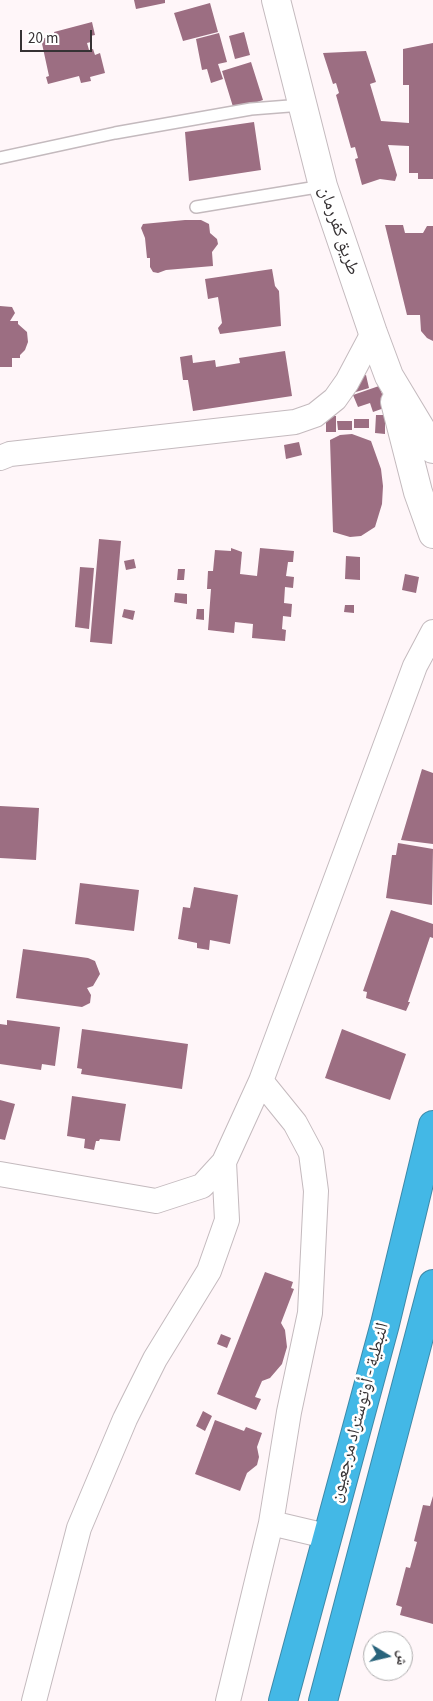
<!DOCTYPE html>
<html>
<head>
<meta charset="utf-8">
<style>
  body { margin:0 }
  #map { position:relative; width:433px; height:1701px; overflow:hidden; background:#fff6f9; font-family:"Source Sans 3","Noto Naskh Arabic",sans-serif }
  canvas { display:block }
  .north { position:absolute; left:363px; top:1631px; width:50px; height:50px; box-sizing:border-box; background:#fff; border:1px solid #afadae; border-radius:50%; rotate:99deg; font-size:14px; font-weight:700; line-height:20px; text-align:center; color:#363234 }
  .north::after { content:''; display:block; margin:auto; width:18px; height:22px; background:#28637b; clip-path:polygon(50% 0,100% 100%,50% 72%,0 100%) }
  .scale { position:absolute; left:20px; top:30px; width:72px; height:22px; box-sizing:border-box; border:2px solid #363234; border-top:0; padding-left:6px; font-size:15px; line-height:18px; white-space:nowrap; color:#363234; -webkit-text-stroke:4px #fff; paint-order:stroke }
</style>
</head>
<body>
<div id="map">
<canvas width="433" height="1701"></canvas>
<div class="north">ش</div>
<div class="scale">20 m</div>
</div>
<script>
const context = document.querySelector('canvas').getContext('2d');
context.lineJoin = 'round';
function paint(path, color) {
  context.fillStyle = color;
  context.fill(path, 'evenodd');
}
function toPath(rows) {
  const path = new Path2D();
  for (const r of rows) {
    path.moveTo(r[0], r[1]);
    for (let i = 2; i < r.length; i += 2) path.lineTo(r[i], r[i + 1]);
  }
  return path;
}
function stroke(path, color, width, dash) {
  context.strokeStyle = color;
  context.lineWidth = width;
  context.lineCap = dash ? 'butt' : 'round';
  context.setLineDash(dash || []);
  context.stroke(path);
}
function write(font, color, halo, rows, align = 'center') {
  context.font = font + ' "Source Sans 3","Noto Naskh Arabic",sans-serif';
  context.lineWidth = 5;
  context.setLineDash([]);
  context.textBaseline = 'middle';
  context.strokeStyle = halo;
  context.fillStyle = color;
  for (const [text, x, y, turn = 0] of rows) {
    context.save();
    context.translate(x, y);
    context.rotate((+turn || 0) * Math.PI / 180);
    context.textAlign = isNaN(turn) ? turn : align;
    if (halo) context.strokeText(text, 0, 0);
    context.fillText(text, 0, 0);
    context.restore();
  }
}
const building = toPath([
  [134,0,165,0,165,3,136,9],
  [210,3,218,32,183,41,174,13],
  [92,22,95,35,90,36,91,42,87,43,89,50,93,49,95,55,100,53,105,73,90,77,91,81,81,83,79,76,48,84,46,77,49,76,41,39,55,35,54,32],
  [244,32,250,55,235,59,229,36],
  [219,33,227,62,218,64,223,79,211,83,207,69,202,70,196,39],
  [433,43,433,179,418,179,418,173,409,173,409,146,388,145,397,175,395,181,380,179,362,185,355,159,358,158,355,147,351,148,336,95,339,93,336,83,333,84,323,53,366,51,376,82,370,84,381,121,409,123,409,85,403,85,403,49],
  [251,62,263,100,234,110,222,71],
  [254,122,261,170,189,181,185,132],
  [185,220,201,220,209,224,210,233,217,239,218,244,212,252,213,266,166,270,158,273,153,272,150,267,150,258,147,258,145,238,141,228,143,224],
  [385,225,403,225,405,233,423,233,427,226,433,226,433,341,427,338,421,331,420,315,407,315],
  [272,269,275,286,279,291,281,326,220,334,218,328,222,323,218,297,208,299,205,279],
  [0,306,12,307,15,313,10,321,18,321,18,324,27,332,28,342,25,350,20,355,20,358,12,358,12,367,0,367],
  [285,351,292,396,193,411,188,380,183,380,180,357,192,355,193,363,215,360,216,367,240,363,239,358],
  [366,375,369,388,356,392,352,379],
  [379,386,387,407,373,412,370,403,358,407,353,395],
  [376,415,385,415,385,434,375,433],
  [326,416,336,416,336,432,326,432],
  [354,419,369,419,369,428,354,428],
  [337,421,352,421,352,430,338,430],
  [352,434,371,441,381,469,383,486,382,504,375,527,361,536,350,537,333,532,330,440,340,435],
  [299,442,302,455,286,459,284,445],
  [99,539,121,541,112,644,90,642],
  [231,548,242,552,240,574,257,576,260,548,294,551,293,562,288,562,286,576,294,577,293,588,285,587,284,603,292,604,291,617,283,616,282,629,286,630,285,641,252,638,253,624,235,622,234,633,208,630,211,589,207,589,208,571,213,571,215,550,231,551],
  [346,556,360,557,360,580,345,579],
  [134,559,136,568,126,570,124,561],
  [80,567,94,568,89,629,75,627],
  [178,569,185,569,184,580,177,580],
  [405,574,419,577,416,593,402,590],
  [175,593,187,594,187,604,174,602],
  [345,605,354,605,354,613,344,612],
  [124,609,135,611,133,620,122,617],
  [197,609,204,609,204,620,196,619],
  [422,769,433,773,433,844,401,840],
  [0,806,39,808,36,860,0,858],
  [398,843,433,849,432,905,386,898,392,855,396,855],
  [80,883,139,890,134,931,75,924],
  [194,887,238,895,230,944,210,940,209,950,197,948,197,943,178,939,183,907,190,908],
  [391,910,433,924,433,938,430,937,408,1002,410,1002,406,1011,366,998,367,992,363,991],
  [23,949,88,958,95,961,100,974,93,986,87,988,91,995,90,1003,82,1007,16,998],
  [7,1020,60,1027,55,1066,42,1064,41,1070,0,1064,0,1024,7,1025],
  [82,1029,188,1044,182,1089,81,1074,82,1069,77,1068],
  [342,1029,406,1054,390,1100,325,1078],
  [72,1096,126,1104,120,1141,100,1139,99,1141,96,1141,94,1150,84,1148,85,1139,67,1136],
  [0,1100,15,1104,5,1140,0,1139],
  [265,1272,293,1282,291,1288,294,1289,281,1323,285,1330,287,1347,282,1364,270,1378,262,1381,255,1397,261,1399,256,1410,217,1394],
  [221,1334,231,1338,227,1348,217,1344],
  [203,1411,212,1416,205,1431,196,1426],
  [215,1420,244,1431,246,1427,262,1433,257,1447,259,1457,257,1465,247,1473,240,1491,195,1474],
  [433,1496,433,1624,400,1615,402,1607,396,1605,406,1567,410,1568,417,1542,414,1541,423,1505,430,1506]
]);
const lane = toPath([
  [0,158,115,133,251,109,302,105],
  [196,207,323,186]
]);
const street = toPath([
  [0,458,10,454,295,422,315,415,335,399,347,382,373,333],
  [0,1174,156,1201,202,1186,224,1162,261,1081,415,666,433,632],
  [271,1523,326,1536],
  [34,1701,79,1528,125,1419,155,1359,209,1271,227,1220,224,1162],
  [228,1701,271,1523,289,1412,310,1313,316,1191,311,1153,295,1123,261,1081]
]);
const secondary = toPath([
  [276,0,323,186,373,333,389,376,433,449],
  [395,402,418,492,433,534]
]);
const highway = toPath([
  [283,1701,385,1324,433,1125],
  [323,1701,433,1284]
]);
const streetNames = [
  ["طريق كفررمان",338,231,71],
  ["النبطية - أوتوستراد مرجعيون",360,1413,-75]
];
paint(building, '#9c6e82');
stroke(lane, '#c4babe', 14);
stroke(street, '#c4babe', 26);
stroke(secondary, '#c4babe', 30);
stroke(highway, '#3e89a8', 30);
stroke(lane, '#fff', 11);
stroke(street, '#fff', 24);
stroke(secondary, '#fff', 28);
stroke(highway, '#43b8e6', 28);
write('18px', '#363234', '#fff', streetNames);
</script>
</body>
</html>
